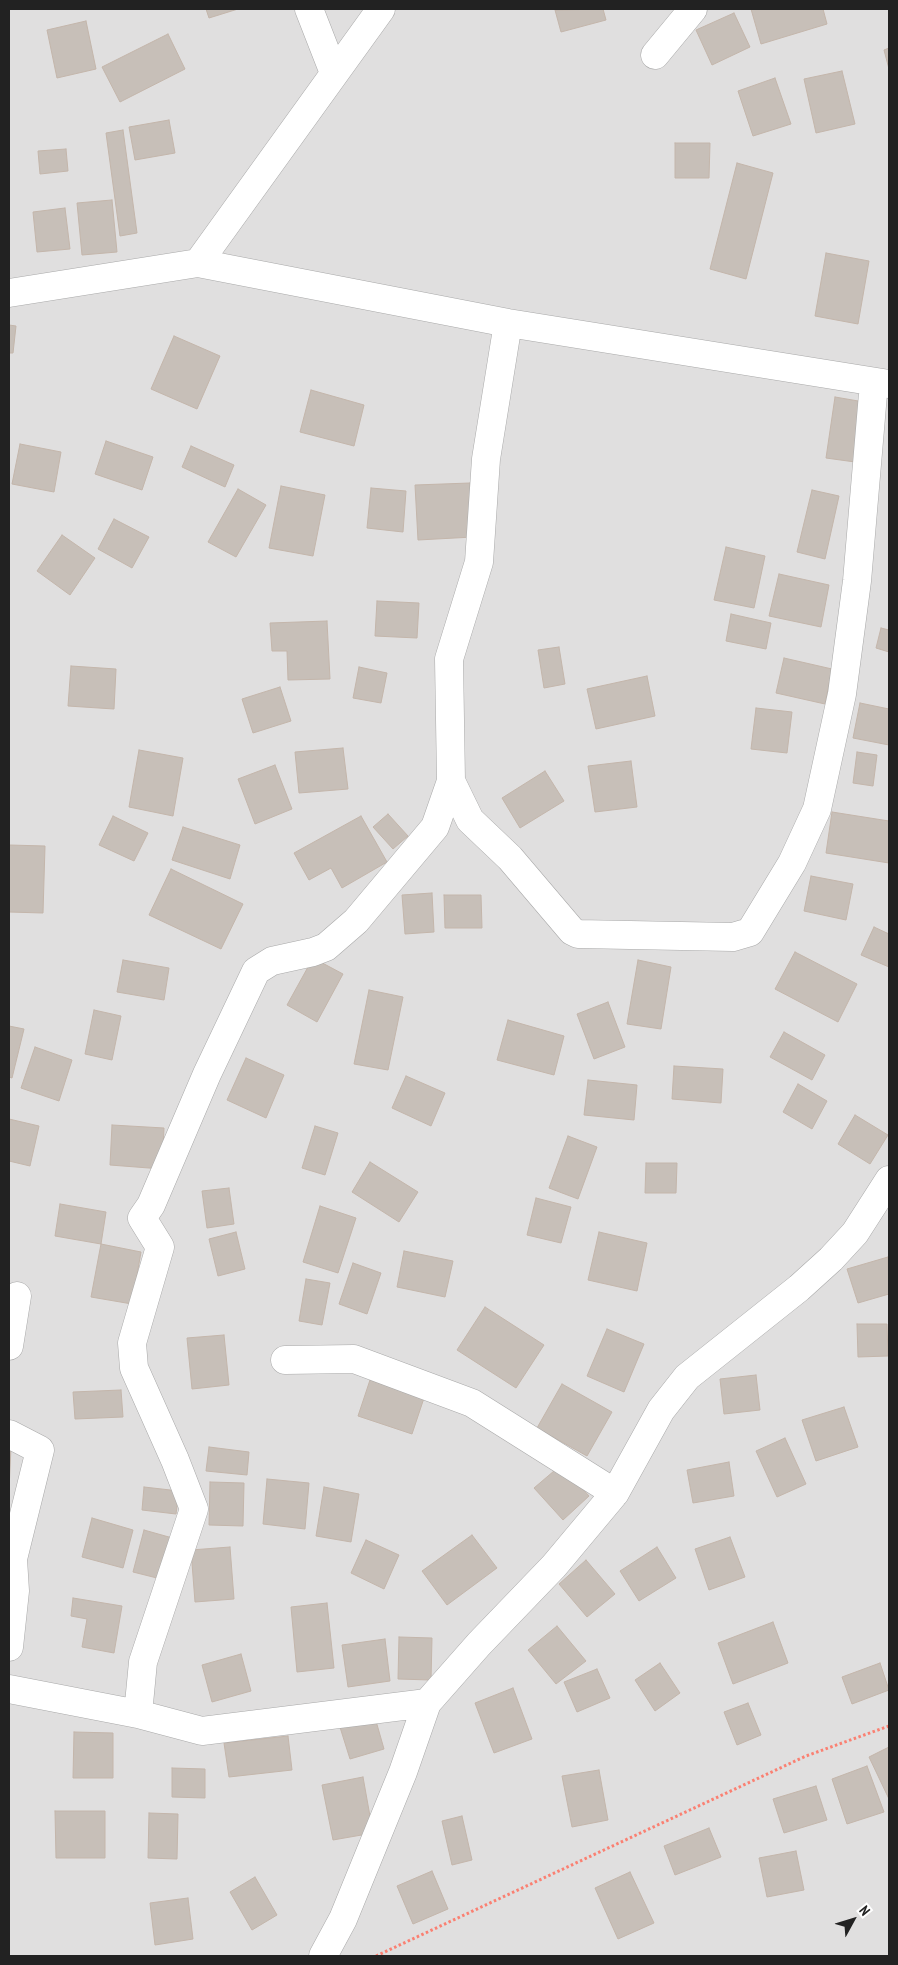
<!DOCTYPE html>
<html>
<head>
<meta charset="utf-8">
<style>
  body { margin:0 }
  #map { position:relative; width:898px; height:1965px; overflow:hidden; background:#f2efe9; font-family:"PT Sans Narrow",sans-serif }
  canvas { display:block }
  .frame { position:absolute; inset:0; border:10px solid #222; pointer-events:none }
  .north { position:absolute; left:828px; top:1895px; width:50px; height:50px; -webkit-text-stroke:4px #fff; paint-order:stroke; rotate:51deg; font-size:14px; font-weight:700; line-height:20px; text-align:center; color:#222 }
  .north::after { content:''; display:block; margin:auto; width:18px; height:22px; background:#222; clip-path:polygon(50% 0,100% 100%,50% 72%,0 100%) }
</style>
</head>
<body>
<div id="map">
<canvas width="898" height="1965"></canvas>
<div class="frame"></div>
<div class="north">N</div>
</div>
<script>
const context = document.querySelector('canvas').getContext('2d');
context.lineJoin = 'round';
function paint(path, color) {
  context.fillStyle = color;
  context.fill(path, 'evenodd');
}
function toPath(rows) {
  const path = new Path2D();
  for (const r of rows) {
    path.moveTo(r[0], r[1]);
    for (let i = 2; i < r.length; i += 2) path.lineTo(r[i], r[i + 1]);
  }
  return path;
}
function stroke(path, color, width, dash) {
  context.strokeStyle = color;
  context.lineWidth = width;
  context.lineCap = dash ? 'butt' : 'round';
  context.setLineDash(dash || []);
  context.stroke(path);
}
const residential = toPath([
  [9,9,889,9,889,1956,9,1956]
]);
const building = toPath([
  [206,9,238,9,209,18,206,9],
  [603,9,606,20,561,32,555,10,603,9],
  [751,9,823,9,827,24,761,44,751,9],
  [734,13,750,47,712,65,696,30,734,13],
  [86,21,96,69,57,78,47,30,86,21],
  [168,34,185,69,120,102,102,67,168,34],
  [889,48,889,69,884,50,889,48],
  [842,71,855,124,816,133,804,79,842,71],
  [775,78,791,124,753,136,738,91,775,78],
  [169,120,175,153,135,160,129,127,169,120],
  [123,130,137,233,120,236,106,133,123,130],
  [675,143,710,143,709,178,675,178,675,143],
  [66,149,68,171,40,174,38,151,66,149],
  [737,163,773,173,746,279,710,269,737,163],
  [112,200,117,252,82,255,77,203,112,200],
  [65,208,70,249,37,252,33,212,65,208],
  [826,253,869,261,858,324,815,316,826,253],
  [9,325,16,326,13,353,9,353,9,325],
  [174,336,220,356,197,409,151,389,174,336],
  [311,390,364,405,354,446,300,432,311,390],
  [835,397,864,402,855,462,826,458,835,397],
  [106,441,153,457,142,490,95,474,106,441],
  [20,444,61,452,54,492,12,484,20,444],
  [191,446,234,465,225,487,182,467,191,446],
  [470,483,473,537,418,540,415,485,470,483],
  [281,486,325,495,313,556,269,548,281,486],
  [371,488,406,491,403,532,367,528,371,488],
  [238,489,266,505,236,557,208,542,238,489],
  [812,490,839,496,825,559,797,552,812,490],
  [114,519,149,537,132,568,98,549,114,519],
  [62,535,95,558,70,595,37,571,62,535],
  [726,547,765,556,754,608,714,600,726,547],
  [779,574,829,585,821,627,769,616,779,574],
  [377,601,419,603,417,638,375,636,377,601],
  [731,614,771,623,766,649,726,641,731,614],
  [327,621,330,679,288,680,287,651,272,651,270,623,327,621],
  [881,628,889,630,889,652,876,648,881,628],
  [559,647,565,684,544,688,538,650,559,647],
  [784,658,832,669,825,704,776,693,784,658],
  [71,666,116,669,114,709,68,706,71,666],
  [359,667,387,673,381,703,353,698,359,667],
  [647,676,655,716,596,729,587,689,647,676],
  [280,687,291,721,253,733,242,699,280,687],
  [860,703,889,709,889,745,853,738,860,703],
  [756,708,792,712,787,753,751,749,756,708],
  [343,748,348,789,299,793,295,752,343,748],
  [139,750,183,758,173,816,129,807,139,750],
  [857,752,877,755,873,786,853,783,857,752],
  [631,761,637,807,595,812,588,766,631,761],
  [275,765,292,809,255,824,238,779,275,765],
  [545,771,564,801,520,828,502,798,545,771],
  [832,812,889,821,889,863,826,853,832,812],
  [388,814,408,836,393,849,373,827,388,814],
  [113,816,148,833,134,861,99,845,113,816],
  [361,816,387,862,342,888,331,868,309,880,294,853,361,816],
  [183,827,240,845,230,879,172,860,183,827],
  [9,845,45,846,43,913,9,912,9,845],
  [171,869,243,904,221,949,149,915,171,869],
  [811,876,853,884,846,920,804,911,811,876],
  [432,893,434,932,405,934,402,895,432,893],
  [444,895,481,895,482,928,445,928,444,895],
  [874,927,889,934,889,967,861,955,874,927],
  [795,952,857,984,838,1022,775,989,795,952],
  [313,958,343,974,317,1022,287,1005,313,958],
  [123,960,169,968,164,1000,117,992,123,960],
  [638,960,671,967,661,1029,627,1024,638,960],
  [369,990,403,997,388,1070,354,1064,369,990],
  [608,1002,625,1047,594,1059,577,1014,608,1002],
  [94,1010,121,1016,112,1060,85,1054,94,1010],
  [508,1020,564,1036,554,1075,497,1060,508,1020],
  [9,1026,24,1029,12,1078,9,1077,9,1026],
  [784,1032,825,1055,812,1080,770,1057,784,1032],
  [35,1047,72,1060,59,1101,21,1088,35,1047],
  [246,1058,284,1075,266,1118,227,1100,246,1058],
  [674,1066,723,1069,721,1103,672,1099,674,1066],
  [406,1076,445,1093,431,1126,392,1108,406,1076],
  [588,1080,637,1085,634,1120,584,1115,588,1080],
  [798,1084,827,1101,812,1129,783,1112,798,1084],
  [855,1115,888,1135,870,1164,838,1144,855,1115],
  [9,1119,39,1126,30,1166,9,1161,9,1119],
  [112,1125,164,1128,162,1169,110,1165,112,1125],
  [315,1126,338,1133,325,1175,302,1168,315,1126],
  [568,1136,597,1147,578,1199,549,1188,568,1136],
  [370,1162,418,1192,399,1222,352,1192,370,1162],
  [646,1163,677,1163,676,1193,645,1193,646,1163],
  [229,1188,234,1224,207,1228,202,1191,229,1188],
  [536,1198,571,1207,561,1243,527,1235,536,1198],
  [60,1204,106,1212,101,1244,55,1236,60,1204],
  [320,1206,356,1218,338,1273,303,1262,320,1206],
  [236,1232,245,1269,218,1276,209,1239,236,1232],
  [599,1232,647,1243,637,1291,588,1280,599,1232],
  [101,1244,141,1252,132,1304,91,1297,101,1244],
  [404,1251,453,1261,445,1297,397,1287,404,1251],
  [888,1257,889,1294,858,1303,847,1269,888,1257],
  [353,1263,381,1273,367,1314,339,1304,353,1263],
  [306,1279,330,1283,322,1325,299,1321,306,1279],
  [485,1307,544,1345,516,1388,457,1350,485,1307],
  [857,1324,887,1324,888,1356,858,1357,857,1324],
  [607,1329,644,1344,624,1392,587,1376,607,1329],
  [224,1335,229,1385,192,1389,187,1338,224,1335],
  [756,1375,760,1410,724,1414,720,1379,756,1375],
  [370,1380,424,1398,412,1434,358,1416,370,1380],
  [562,1384,612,1412,587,1456,537,1428,562,1384],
  [121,1390,123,1417,75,1419,73,1392,121,1390],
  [844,1407,858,1447,816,1461,802,1420,844,1407],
  [785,1438,806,1484,777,1497,756,1451,785,1438],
  [9,1447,11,1447,9,1490,9,1447],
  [209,1447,249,1452,247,1475,206,1471,209,1447],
  [729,1462,734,1496,693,1503,687,1470,729,1462],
  [561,1465,589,1496,563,1520,534,1488,561,1465],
  [267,1479,309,1483,305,1529,263,1524,267,1479],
  [210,1482,244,1483,243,1526,209,1525,210,1482],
  [144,1487,179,1491,176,1514,142,1510,144,1487],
  [324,1487,359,1494,351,1542,316,1536,324,1487],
  [92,1518,133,1530,123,1568,82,1557,92,1518],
  [144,1530,176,1539,165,1580,133,1572,144,1530],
  [472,1535,497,1568,447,1605,422,1571,472,1535],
  [730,1537,745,1577,709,1590,695,1549,730,1537],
  [366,1540,399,1555,384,1589,351,1573,366,1540],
  [230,1547,234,1599,195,1602,191,1550,230,1547],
  [657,1547,676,1578,639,1601,620,1571,657,1547],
  [586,1560,615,1594,587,1617,559,1584,586,1560],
  [73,1598,122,1606,114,1653,82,1647,87,1619,71,1616,73,1598],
  [327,1603,334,1668,297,1672,291,1607,327,1603],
  [773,1622,788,1663,733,1684,718,1643,773,1622],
  [557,1626,586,1661,556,1684,528,1650,557,1626],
  [399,1637,432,1638,431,1680,398,1679,399,1637],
  [385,1639,390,1681,348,1687,342,1645,385,1639],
  [241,1654,251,1691,212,1702,202,1665,241,1654],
  [660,1663,680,1693,655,1711,635,1680,660,1663],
  [880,1663,889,1690,852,1704,842,1677,880,1663],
  [597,1669,610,1698,577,1712,564,1682,597,1669],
  [513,1688,532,1739,494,1753,475,1703,513,1688],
  [748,1703,761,1735,737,1745,724,1712,748,1703],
  [374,1714,384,1749,350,1759,339,1724,374,1714],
  [74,1732,113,1733,113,1778,73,1778,74,1732],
  [288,1736,292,1770,229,1777,224,1743,288,1736],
  [889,1747,889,1799,869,1757,889,1747],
  [867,1766,884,1812,847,1824,832,1779,867,1766],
  [172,1768,205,1769,205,1798,172,1797,172,1768],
  [599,1770,608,1820,572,1827,562,1776,599,1770],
  [363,1777,373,1833,333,1840,322,1785,363,1777],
  [816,1786,827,1820,784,1833,773,1799,816,1786],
  [55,1811,105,1811,105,1858,56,1858,55,1811],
  [149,1813,178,1814,177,1859,148,1858,149,1813],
  [462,1816,472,1860,452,1865,442,1821,462,1816],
  [709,1828,721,1857,675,1875,664,1846,709,1828],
  [796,1851,804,1890,767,1897,759,1858,796,1851],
  [432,1871,448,1909,413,1924,397,1886,432,1871],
  [630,1872,654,1923,618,1939,595,1888,630,1872],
  [255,1877,277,1915,252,1930,230,1892,255,1877],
  [188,1898,193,1939,155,1945,150,1903,188,1898]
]);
const path = toPath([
  [376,1956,806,1756,889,1726]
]);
const minor = toPath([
  [309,9,334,73],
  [655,55,693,9],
  [198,263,381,9],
  [9,293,198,263,508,323,889,384],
  [451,781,470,820,510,858,572,931,578,934,733,937,750,932,792,863,817,809,842,694,857,581,874,382],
  [9,1346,17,1296],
  [285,1360,354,1359,472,1403,615,1493],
  [9,1434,40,1450,13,1559,15,1591,9,1647],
  [9,1689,138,1714,202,1731,427,1703],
  [138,1714,143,1662,194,1509,175,1460,134,1368,132,1343,160,1247,142,1218,151,1205,207,1074,256,971,272,961,313,952,326,947,356,921,435,827,451,781,449,659,479,562,486,459,508,323],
  [323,1956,343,1919,403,1772,427,1703,479,1644,554,1566,615,1493,661,1410,687,1377,799,1288,831,1259,855,1233,889,1180]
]);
paint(residential, '#e0dfdf');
paint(building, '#c7bfb8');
stroke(building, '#c4b6ab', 1);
stroke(minor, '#a9a9a9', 29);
stroke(path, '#fa8072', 3, [2.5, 2.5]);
stroke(minor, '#fff', 28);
</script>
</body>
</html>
